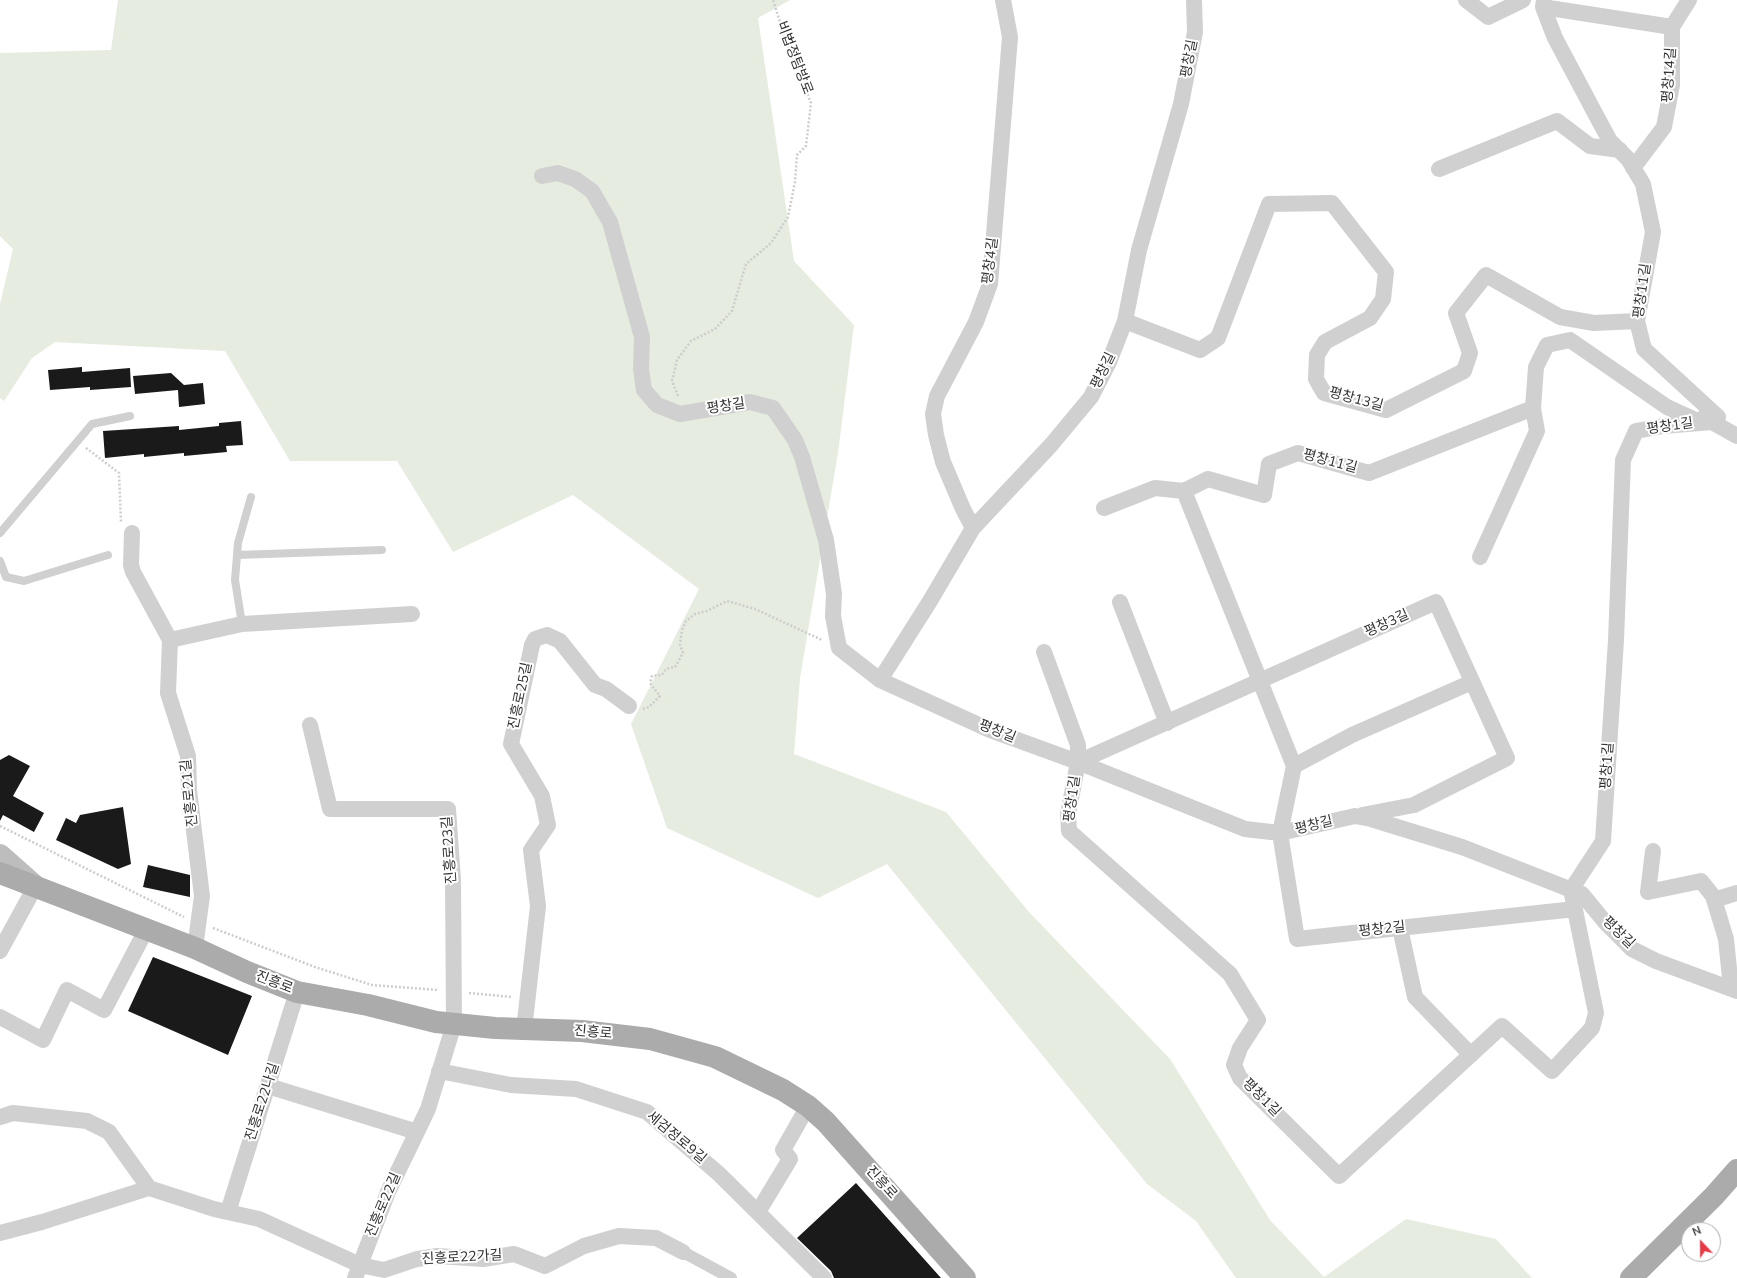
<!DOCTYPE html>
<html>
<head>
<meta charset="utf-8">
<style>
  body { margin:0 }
  #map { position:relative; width:1737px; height:1278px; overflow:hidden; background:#fff; font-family:"Nunito Sans",sans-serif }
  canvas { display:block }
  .north { position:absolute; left:1681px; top:1222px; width:40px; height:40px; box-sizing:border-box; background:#fff; border:1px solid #adadad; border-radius:50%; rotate:338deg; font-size:11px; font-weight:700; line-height:16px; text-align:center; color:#333 }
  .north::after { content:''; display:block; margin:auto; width:14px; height:18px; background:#e63946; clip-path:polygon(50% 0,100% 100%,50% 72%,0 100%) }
</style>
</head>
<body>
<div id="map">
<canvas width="1737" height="1278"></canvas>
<div class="north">N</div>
</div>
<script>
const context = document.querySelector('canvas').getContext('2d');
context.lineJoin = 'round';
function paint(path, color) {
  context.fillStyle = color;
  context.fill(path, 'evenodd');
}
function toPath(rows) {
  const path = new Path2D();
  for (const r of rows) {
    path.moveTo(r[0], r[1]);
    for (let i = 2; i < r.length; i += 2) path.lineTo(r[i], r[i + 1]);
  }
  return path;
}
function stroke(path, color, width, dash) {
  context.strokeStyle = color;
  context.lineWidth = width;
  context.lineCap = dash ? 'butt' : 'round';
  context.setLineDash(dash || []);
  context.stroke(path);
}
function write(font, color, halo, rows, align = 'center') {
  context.font = font + ' "Nunito Sans","Noto Sans KR",sans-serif';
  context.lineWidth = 4;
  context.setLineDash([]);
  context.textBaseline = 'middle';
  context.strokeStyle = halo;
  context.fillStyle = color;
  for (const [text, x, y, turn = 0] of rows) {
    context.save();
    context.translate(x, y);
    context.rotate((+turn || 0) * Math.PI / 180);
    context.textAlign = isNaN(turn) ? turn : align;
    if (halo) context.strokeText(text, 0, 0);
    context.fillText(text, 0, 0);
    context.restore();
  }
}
const green = toPath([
  [118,0,790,0,758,18,794,261,854,325,838,453,800,678,794,754,946,812,1029,912,1170,1059,1270,1220,1324,1277,1406,1219,1496,1239,1532,1278,1236,1278,1196,1221,1147,1184,887,864,818,898,667,828,631,724,699,589,573,495,453,552,397,461,290,461,225,351,55,342,32,358,4,401,0,398,0,304,13,249,0,236,0,53,111,50]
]);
const building = toPath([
  [82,367,82,372,130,368,131,387,90,390,90,387,50,390,48,370],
  [171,373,184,385,203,383,205,404,179,407,178,390,135,394,133,376],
  [241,421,243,445,226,446,227,452,184,456,184,453,144,457,144,454,105,458,103,431,179,426,179,430,219,426,219,423],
  [9,755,30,766,13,796,44,813,34,832,3,815,0,821,0,760],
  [123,807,131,864,118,869,56,840,66,818,76,823,80,815],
  [148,865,190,875,190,897,143,887],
  [153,957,252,996,228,1055,128,1011],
  [856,1183,941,1278,834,1278,831,1271,797,1238]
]);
const path = toPath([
  [678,396,672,381,677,360,691,341,715,329,732,311,746,264,771,243,788,217,795,182,797,155,806,146,811,103,786,41,773,0],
  [86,448,119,473,121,522],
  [643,709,649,707,660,696,650,683,652,676,662,675,666,669,675,667,683,653,680,645,682,630,686,621,695,614,707,611,727,601,755,609,822,640],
  [0,826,184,917],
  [213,928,315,967,372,985,438,990],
  [469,993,512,997]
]);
const service = toPath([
  [0,533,92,424,130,416],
  [237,555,382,550],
  [0,561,6,577,24,581,108,555],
  [242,624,235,580,238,543,251,497]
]);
const pedestrian = toPath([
  [683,1252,731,1278]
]);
const minor = toPath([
  [1466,0,1488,17,1523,0],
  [1544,0,1543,7,1555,38,1597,117,1610,141,1628,159,1643,184,1653,232,1637,321,1644,349,1718,417],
  [1543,7,1672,27],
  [1633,168,1664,127,1672,85,1672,27,1689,0],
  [1439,169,1557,121,1590,146,1620,150],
  [542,176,558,173,575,179,592,191,610,222,642,337,641,369,644,390,657,405,680,414,750,402,773,408,795,440,802,457,826,540,834,594,833,616,839,648,880,680,990,730,1078,762,1245,829,1280,833,1355,816,1371,819,1462,847,1582,894,1605,922,1632,949,1656,961,1737,991],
  [1125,321,1200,350,1218,338,1269,204,1332,203,1386,272,1383,299,1370,318,1325,342,1317,355,1316,379,1324,393,1386,410,1464,371,1470,353,1456,313,1486,275,1560,317,1594,323,1637,321],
  [1184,491,1294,766,1280,833,1297,939,1575,909],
  [1104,508,1155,488,1184,491,1208,479,1264,495,1269,464,1298,453,1369,473,1533,408,1536,367,1547,345,1570,340,1667,407,1700,422,1710,410],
  [973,528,963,509,943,462,936,435,933,414,937,396,976,322,990,284,1010,37,1003,0],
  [132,533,131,565,133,572,170,640],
  [1480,557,1537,431,1533,408],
  [1120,602,1167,723],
  [1044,652,1078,745,1078,762,1068,814,1069,831,1230,974,1258,1020,1240,1048,1234,1065,1240,1078,1339,1176,1502,1026,1552,1071,1592,1028,1596,1013,1571,890,1603,841,1616,640,1623,460,1636,431,1663,426,1712,422,1737,436],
  [880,680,930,601,973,528,1051,445,1091,397,1109,362,1125,321,1139,250,1181,104,1195,32,1194,0],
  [310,725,330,809,448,809,453,879,454,1024,428,1109,388,1192,355,1278],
  [1078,762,1436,602,1507,758,1414,805,1362,815],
  [1294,766,1352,735,1472,682],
  [1653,851,1648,892,1701,881,1713,896,1726,939,1731,988],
  [1714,900,1737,893],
  [1400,928,1415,997,1471,1055],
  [195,948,202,896,189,790,188,756,168,693,170,640,242,624,412,614],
  [0,951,35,887],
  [0,1017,43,1040,67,990,104,1010,146,930],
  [524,1030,538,906,531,850,548,825,542,796,511,744,532,645,535,639,547,635,560,641,595,685,606,689,629,706],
  [439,1071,511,1085,576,1089,647,1112,719,1174,824,1278],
  [268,1086,417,1132],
  [0,1117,13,1113,87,1121,109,1132,149,1188],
  [228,1212,297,992],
  [758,1212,790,1159,783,1150,808,1106],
  [0,1233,42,1222,149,1188,214,1209,259,1219,360,1265,384,1270,417,1259,438,1256,483,1259,514,1254,545,1266,584,1246,619,1236,656,1238,683,1252]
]);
const secondary = toPath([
  [0,855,35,886]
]);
const primary = toPath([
  [0,873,195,948,247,972,297,992,368,1005,436,1022,495,1028,582,1031,650,1039,715,1057,783,1090,808,1106,826,1122,965,1278],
  [1631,1278,1714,1196,1737,1170]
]);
const streetNames = [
  ["비법정탐방로",794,58,69],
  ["평창길",1190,59,-79],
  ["평창14길",1670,75,-86],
  ["평창4길",991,261,-83],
  ["평창11길",1643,291,-82],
  ["평창길",1104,371,-64],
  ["평창13길",1356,400,15],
  ["평창길",726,407,-9],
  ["평창1길",1670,427,-8],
  ["평창11길",1330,462,15],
  ["평창3길",1387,624,-24],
  ["진흥로25길",521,696,-78],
  ["평창길",997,732,22],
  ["평창1길",1608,766,-86],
  ["진흥로21길",190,793,-96],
  ["평창1길",1073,799,-82],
  ["평창길",1314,826,-13],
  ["진흥로23길",450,850,-94],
  ["평창2길",1382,930,-6],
  ["평창길",1618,933,44],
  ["진흥로",274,983,21],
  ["진흥로",593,1033,5],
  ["평창1길",1261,1098,45],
  ["진흥로22나길",263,1102,-72],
  ["세검정로9길",676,1138,40],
  ["진흥로",881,1183,48],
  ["진흥로22길",384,1205,-67],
  ["진흥로22가길",462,1258,-3]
];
paint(green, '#e6ecdf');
paint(building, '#1a1a1a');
stroke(path, '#cdcdcd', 2.5, [2, 2]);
stroke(service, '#d0d0d0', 8);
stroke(pedestrian, '#d0d0d0', 12);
stroke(minor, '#d0d0d0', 16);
stroke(secondary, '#bdbdbd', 22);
stroke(primary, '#ababab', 22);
write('14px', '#333', '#fff', streetNames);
</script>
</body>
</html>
